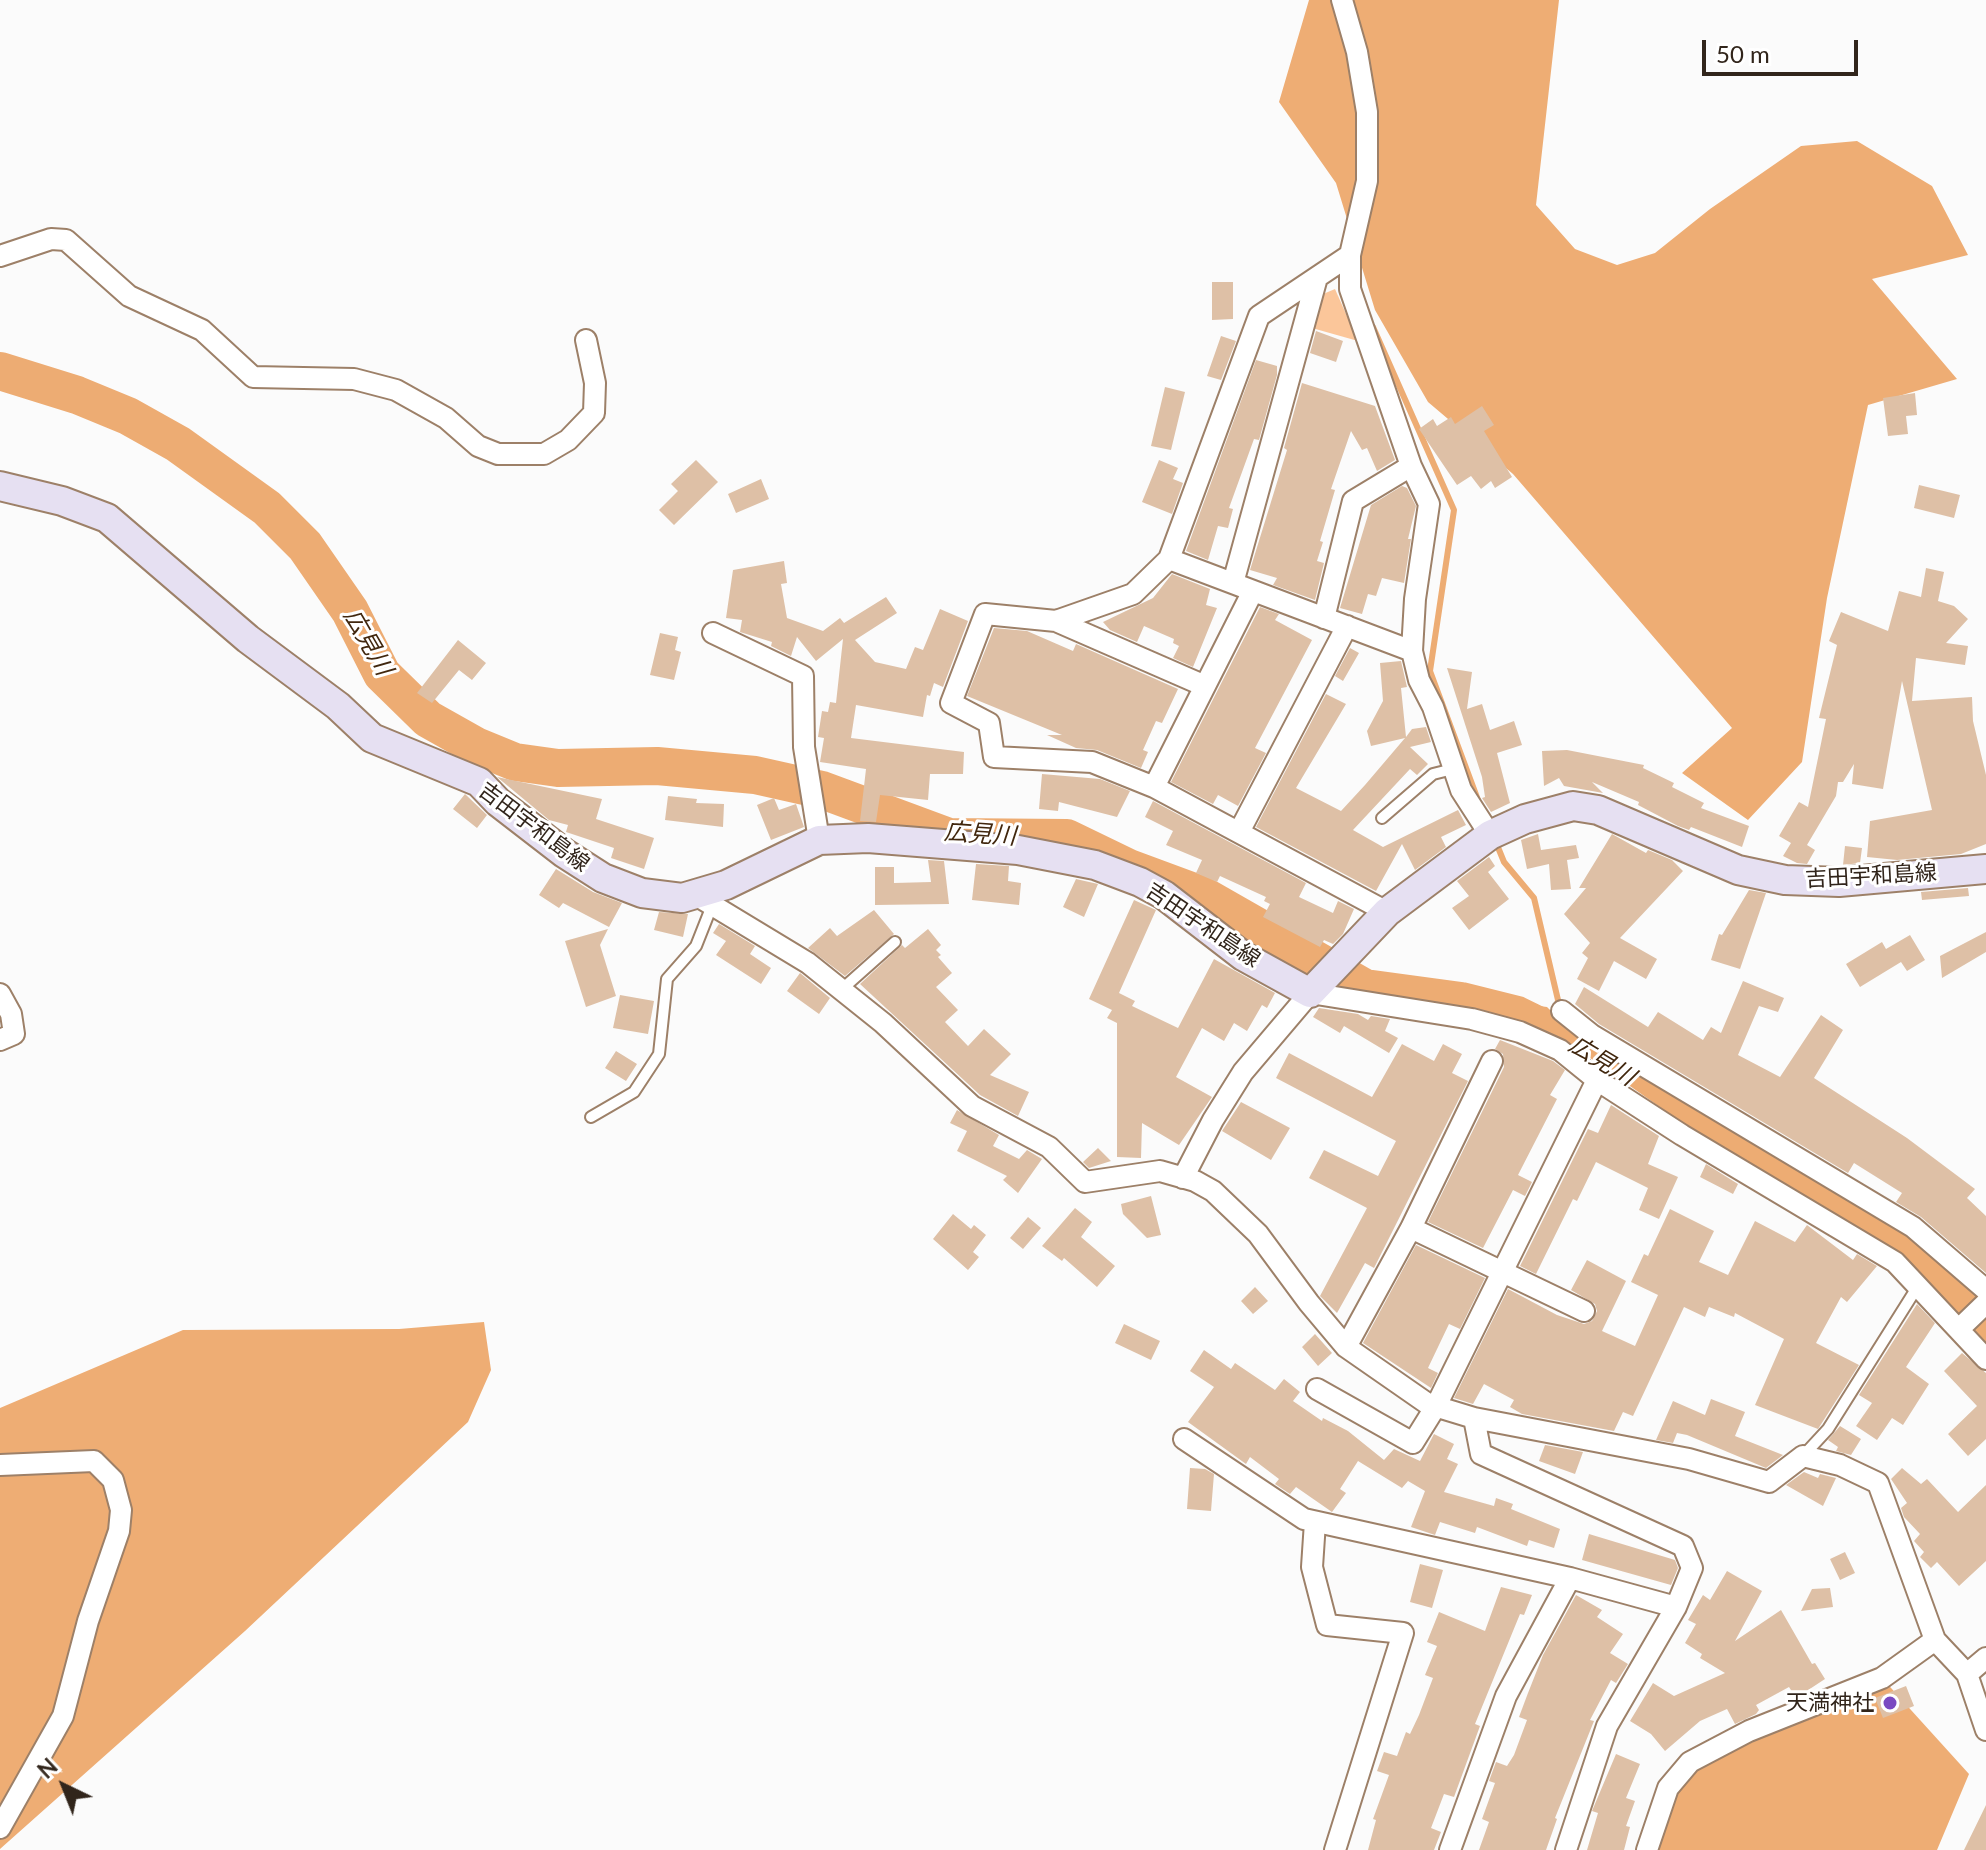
<!DOCTYPE html>
<html>
<head>
<meta charset="utf-8">
<style>
  body { margin:0 }
  #map { position:relative; width:1986px; height:1850px; overflow:hidden; background:#fbfbfb; font-family:Lato,sans-serif }
  canvas { display:block }
  .north { position:absolute; left:24px; top:1746px; width:80px; height:80px; -webkit-text-stroke:6px #fff; paint-order:stroke; rotate:317deg; font-size:22px; font-weight:700; line-height:32px; text-align:center; color:#31251b }
  .north::after { content:''; display:block; margin:auto; width:28px; height:36px; background:#31251b; clip-path:polygon(50% 0,100% 100%,50% 72%,0 100%) }
  .scale { position:absolute; left:1702px; top:40px; width:156px; height:36px; box-sizing:border-box; border:4px solid #31251b; border-top:0; padding-left:10px; font-size:24px; line-height:28px; white-space:nowrap; color:#31251b; -webkit-text-stroke:6px #fff; paint-order:stroke }
</style>
</head>
<body>
<div id="map">
<canvas width="1986" height="1850"></canvas>
<div class="north">N</div>
<div class="scale">50 m</div>
</div>
<script>
const context = document.querySelector('canvas').getContext('2d');
context.lineJoin = 'round';
function paint(path, color) {
  context.fillStyle = color;
  context.fill(path, 'evenodd');
}
function toPath(rows) {
  const path = new Path2D();
  for (const r of rows) {
    path.moveTo(r[0], r[1]);
    for (let i = 2; i < r.length; i += 2) path.lineTo(r[i], r[i + 1]);
  }
  return path;
}
function stroke(path, color, width, dash) {
  context.strokeStyle = color;
  context.lineWidth = width;
  context.lineCap = dash ? 'butt' : 'round';
  context.setLineDash(dash || []);
  context.stroke(path);
}
function write(font, color, halo, rows, align = 'center') {
  context.font = font + ' Lato,"Noto Sans JP",sans-serif';
  context.lineWidth = 6;
  context.setLineDash([]);
  context.textBaseline = 'middle';
  context.strokeStyle = halo;
  context.fillStyle = color;
  for (const [text, x, y, turn = 0] of rows) {
    context.save();
    context.translate(x, y);
    context.rotate((+turn || 0) * Math.PI / 180);
    context.textAlign = isNaN(turn) ? turn : align;
    if (halo) context.strokeText(text, 0, 0);
    context.fillText(text, 0, 0);
    context.restore();
  }
}
const green = toPath([
  [1335,289,1358,341,1312,328,1316,297]
]);
const forest = toPath([
  [1309,0,1559,0,1536,205,1575,249,1617,265,1655,253,1710,209,1801,146,1857,141,1932,186,1968,255,1872,279,1957,379,1868,405,1827,598,1802,762,1748,820,1682,773,1732,728,1513,474,1428,402,1375,310,1336,183,1279,102],
  [484,1322,491,1370,468,1422,245,1631,0,1849,0,1408,183,1330,399,1329],
  [1882,1678,1969,1774,1937,1850,1652,1850,1690,1762]
]);
const water = toPath([
  [1523,1004,1547,1007,1568,1028,1700,1113,1816,1175,1902,1228,1986,1305,1986,1350,1897,1254,1684,1124,1573,1046,1519,1025]
]);
const stream = toPath([
  [1373,327,1454,510,1430,671,1478,800],
  [1495,840,1504,862,1534,898,1558,1000,1557,1009]
]);
const river = toPath([
  [0,371,77,395,128,416,178,444,267,508,305,546,350,611,382,674,428,719,476,746,515,762,558,768,657,766,755,775,822,790,949,837,1067,838,1129,868,1202,895,1365,988,1461,1001,1517,1015,1568,1040]
]);
const building = toPath([
  [1212,282,1233,282,1233,319,1212,320],
  [1316,331,1343,341,1336,362,1310,353],
  [1221,336,1236,341,1221,380,1207,376],
  [1256,360,1277,366,1277,375,1259,440,1254,439,1229,508,1233,509,1228,528,1218,526,1208,560,1186,551],
  [1302,383,1375,406,1395,460,1377,471,1367,448,1362,450,1351,431,1331,489,1335,490,1320,541,1323,542,1317,561,1324,563,1315,600,1273,585,1277,578,1250,570,1287,450,1284,448],
  [1165,387,1185,392,1171,450,1151,446],
  [1915,393,1917,415,1906,416,1908,434,1888,436,1883,398],
  [1482,406,1494,425,1484,431,1512,477,1495,488,1491,481,1481,489,1471,476,1457,485,1419,429,1433,419,1437,426,1451,417,1455,424],
  [696,460,718,482,674,525,659,510,678,491,671,484],
  [1159,460,1178,468,1173,479,1183,483,1172,514,1142,502],
  [761,479,769,499,736,513,728,494],
  [1919,485,1960,495,1954,518,1914,508],
  [1402,486,1407,488,1416,506,1408,539,1411,539,1404,583,1382,578,1376,596,1368,594,1362,614,1340,608,1371,505],
  [784,561,787,583,781,584,787,618,823,631,840,618,844,623,886,597,897,613,855,640,875,662,906,669,915,647,923,650,940,609,968,621,943,687,934,683,930,696,927,695,923,717,856,705,851,738,964,752,963,774,930,774,928,800,880,795,876,822,860,821,866,769,820,762,824,738,818,737,822,711,828,712,830,702,836,703,843,639,816,661,797,637,791,656,771,646,772,642,740,632,742,620,726,618,733,570],
  [1926,568,1944,572,1938,601,1954,606,1968,619,1946,643,1968,646,1965,665,1916,658,1912,701,1972,697,1973,721,1986,775,1986,844,1961,854,1897,860,1867,857,1870,821,1932,810,1902,681,1883,789,1852,784,1854,764,1843,782,1838,782,1836,796,1807,845,1815,850,1807,864,1797,863,1783,856,1791,843,1779,836,1799,802,1808,807,1826,719,1819,718,1837,645,1829,641,1841,612,1888,631,1899,591,1921,597],
  [1172,574,1210,589,1206,605,1217,608,1193,667,1173,658,1179,646,1173,643,1174,639,1144,626,1137,642,1110,630,1103,622,1153,598],
  [1260,607,1279,614,1275,620,1312,640,1255,748,1266,753,1238,806,1218,795,1213,804,1171,782],
  [994,628,1027,631,1073,651,1076,644,1178,689,1162,723,1156,721,1143,750,1148,752,1141,768,1097,750,1076,748,1047,735,1062,735,967,696],
  [660,633,678,637,675,650,681,652,674,680,650,675],
  [458,640,486,663,472,680,459,670,432,703,417,693],
  [1350,648,1359,653,1343,681,1335,676],
  [1401,661,1407,687,1401,688,1406,737,1412,729,1426,727,1431,742,1410,747,1428,764,1417,775,1410,769,1353,830,1383,847,1458,810,1466,825,1441,837,1446,847,1415,870,1402,844,1376,891,1256,827,1326,694,1346,704,1296,788,1341,811,1365,785,1405,738,1371,746,1367,731,1383,701,1380,663],
  [1447,668,1472,672,1467,709,1482,704,1490,730,1514,721,1522,745,1497,753,1510,803,1491,812,1482,798,1485,797,1482,777],
  [1567,750,1644,765,1643,768,1674,783,1672,787,1704,803,1701,808,1749,826,1742,847,1691,827,1689,830,1678,826,1638,805,1639,802,1592,782,1603,793,1564,786,1559,778,1544,786,1542,751],
  [1042,774,1100,779,1130,791,1117,817,1059,802,1058,811,1039,809],
  [497,777,602,799,596,819,654,838,644,869,611,858,614,848,566,832,568,825,549,820],
  [465,794,487,815,477,828,453,809],
  [668,796,697,799,696,803,724,804,723,827,665,820],
  [774,798,779,810,796,804,804,827,771,840,757,805],
  [1153,801,1306,883,1299,897,1333,913,1338,901,1354,909,1343,934,1333,944,1324,940,1320,947,1263,917,1270,904,1264,901,1266,897,1220,876,1217,882,1196,873,1202,860,1166,845,1173,831,1145,817],
  [1538,834,1541,850,1576,845,1579,858,1567,860,1571,889,1551,890,1549,864,1527,869,1521,840],
  [1612,834,1646,853,1648,850,1672,860,1683,871,1620,938,1657,959,1646,979,1614,961,1599,991,1577,979,1588,958,1582,953,1590,943,1564,914,1586,888,1579,888],
  [1845,846,1862,848,1860,863,1843,865],
  [1489,857,1495,866,1488,872,1509,899,1469,930,1452,908,1469,896,1457,881],
  [928,860,944,861,949,904,875,905,875,867,894,867,894,883,931,882],
  [976,864,1009,866,1008,881,1021,883,1019,905,972,900],
  [556,869,593,892,622,903,609,927,563,903,559,908,539,895],
  [1076,879,1098,884,1084,917,1063,907],
  [1968,888,1969,896,1922,900,1921,892],
  [1749,890,1766,893,1740,969,1711,960,1719,934,1722,935],
  [1134,900,1156,910,1119,993,1135,1001,1132,1006,1178,1028,1214,959,1275,993,1267,1008,1262,1005,1247,1031,1234,1023,1224,1041,1202,1028,1176,1077,1212,1097,1179,1145,1142,1123,1141,1158,1117,1157,1117,1023,1107,1018,1112,1010,1089,999],
  [874,910,894,934,845,976,808,948,830,928,837,936],
  [659,912,688,914,683,937,654,930],
  [719,924,755,946,750,954,771,968,761,984,716,955,726,941,713,933],
  [608,929,600,945,616,996,586,1007,565,941],
  [928,929,941,945,936,950,941,955,938,957,952,973,936,987,958,1010,945,1022,968,1046,984,1029,1011,1054,990,1075,1029,1092,1018,1116,980,1095,860,984,902,945,905,948],
  [1986,932,1986,952,1942,978,1940,956],
  [1910,935,1925,960,1907,971,1901,962,1860,987,1846,964,1882,942,1886,949],
  [800,973,830,998,819,1014,787,991],
  [1743,981,1784,998,1778,1012,1759,1006,1738,1055,1780,1077,1821,1015,1843,1030,1814,1078,1907,1138,1975,1189,1967,1198,1986,1216,1986,1273,1921,1217,1896,1202,1902,1193,1854,1163,1848,1173,1599,1024,1575,1004,1584,987,1648,1027,1658,1012,1703,1040,1711,1027,1721,1033],
  [620,995,654,1001,648,1034,613,1028],
  [1319,1008,1358,1014,1368,1020,1371,1016,1390,1019,1385,1031,1398,1038,1389,1053,1344,1026,1340,1033,1313,1017],
  [1500,1040,1553,1061,1565,1070,1550,1095,1557,1099,1518,1175,1532,1182,1525,1196,1513,1190,1483,1248,1428,1222,1504,1067,1503,1054,1495,1049],
  [1402,1044,1434,1061,1443,1044,1462,1054,1452,1073,1468,1081,1374,1268,1365,1263,1337,1313,1320,1296,1367,1208,1309,1178,1324,1150,1378,1176,1396,1141,1276,1078,1289,1053,1372,1097],
  [616,1051,637,1064,626,1081,605,1068],
  [1241,1102,1290,1128,1271,1160,1222,1131],
  [1611,1105,1659,1136,1648,1164,1678,1177,1659,1219,1639,1210,1648,1188,1596,1162,1577,1201,1573,1199,1536,1274,1520,1266,1588,1129,1598,1133],
  [957,1110,999,1135,993,1146,1019,1159,1027,1150,1042,1159,1018,1193,1003,1180,1007,1176,957,1151,967,1131,950,1123],
  [1098,1148,1111,1161,1089,1168,1083,1162],
  [1706,1164,1738,1184,1733,1194,1700,1177],
  [1151,1196,1161,1235,1147,1238,1123,1214,1121,1204],
  [1075,1208,1092,1222,1081,1237,1115,1266,1097,1287,1064,1258,1062,1261,1042,1246],
  [1670,1209,1714,1231,1699,1262,1728,1275,1755,1221,1795,1242,1807,1225,1853,1260,1857,1254,1877,1266,1847,1302,1841,1297,1816,1343,1859,1365,1818,1429,1755,1405,1784,1339,1735,1313,1734,1317,1709,1307,1705,1317,1684,1307,1633,1416,1623,1412,1614,1431,1522,1414,1510,1407,1514,1400,1484,1384,1473,1404,1454,1398,1508,1289,1557,1315,1584,1324,1592,1321,1597,1311,1595,1304,1571,1290,1587,1260,1626,1281,1602,1331,1635,1346,1658,1295,1631,1282,1644,1254,1648,1256],
  [953,1214,971,1229,974,1225,986,1235,973,1252,979,1257,968,1270,933,1239],
  [1028,1217,1041,1228,1023,1249,1010,1238],
  [1416,1245,1485,1278,1460,1329,1449,1324,1428,1368,1438,1373,1431,1388,1363,1343],
  [1255,1287,1268,1301,1253,1314,1241,1301],
  [1917,1304,1935,1323,1906,1367,1929,1384,1903,1425,1892,1418,1877,1440,1856,1426,1872,1403,1859,1395],
  [1124,1324,1160,1341,1151,1360,1115,1343],
  [1315,1334,1332,1353,1318,1366,1302,1347],
  [1204,1350,1231,1369,1235,1363,1275,1390,1284,1379,1300,1392,1293,1401,1322,1421,1323,1418,1348,1431,1384,1460,1394,1449,1420,1461,1434,1434,1454,1444,1447,1459,1458,1464,1444,1492,1494,1506,1496,1498,1513,1504,1511,1509,1560,1529,1554,1548,1529,1540,1527,1546,1477,1527,1475,1533,1440,1522,1435,1535,1411,1527,1425,1491,1408,1481,1402,1488,1358,1461,1340,1489,1346,1493,1332,1512,1296,1487,1290,1494,1275,1484,1279,1479,1250,1457,1246,1464,1188,1422,1214,1387,1190,1371],
  [1962,1353,1986,1373,1986,1439,1968,1456,1948,1434,1977,1406,1944,1371],
  [1711,1399,1745,1412,1735,1436,1783,1455,1766,1468,1687,1435,1677,1433,1673,1443,1656,1440,1673,1401,1705,1415],
  [1840,1426,1861,1439,1851,1455,1836,1451,1838,1447,1828,1440],
  [1545,1445,1583,1452,1575,1474,1539,1461],
  [1190,1468,1205,1469,1214,1474,1211,1511,1187,1509],
  [1902,1468,1921,1484,1927,1479,1958,1512,1986,1485,1986,1561,1959,1586,1937,1562,1931,1568,1920,1557,1924,1552,1914,1541,1920,1534,1904,1517,1901,1508,1907,1503,1891,1479],
  [1804,1472,1818,1478,1820,1474,1836,1478,1823,1506,1786,1485],
  [1589,1534,1675,1560,1678,1568,1671,1585,1582,1560],
  [1845,1552,1855,1573,1840,1580,1830,1559],
  [1420,1564,1443,1570,1432,1608,1410,1602],
  [1727,1571,1762,1591,1735,1641,1781,1610,1812,1664,1815,1663,1825,1679,1796,1698,1789,1687,1756,1705,1759,1710,1756,1714,1735,1724,1727,1709,1700,1721,1665,1751,1651,1734,1630,1721,1653,1683,1674,1696,1725,1673,1700,1658,1702,1654,1685,1643,1696,1624,1688,1620,1703,1595,1710,1600],
  [1501,1587,1532,1595,1524,1615,1520,1614,1475,1724,1480,1726,1454,1797,1444,1794,1431,1828,1441,1832,1434,1850,1368,1850,1376,1820,1373,1819,1389,1775,1377,1771,1384,1752,1397,1756,1406,1732,1410,1734,1419,1715,1433,1678,1425,1675,1437,1646,1427,1642,1439,1612,1485,1631],
  [1830,1588,1833,1607,1801,1611,1812,1589],
  [1576,1595,1602,1610,1597,1617,1623,1634,1610,1653,1628,1664,1616,1683,1611,1680,1590,1720,1594,1721,1555,1818,1557,1819,1546,1850,1479,1850,1489,1822,1482,1819,1495,1783,1489,1781,1496,1762,1507,1766,1514,1755,1527,1720,1519,1717,1528,1693,1543,1655],
  [1906,1686,1914,1706,1883,1718,1875,1698],
  [1616,1754,1640,1764,1626,1798,1635,1801,1626,1826,1630,1827,1624,1850,1587,1850,1598,1813,1592,1811],
  [1986,1805,1986,1850,1964,1850]
]);
const service = toPath([
  [1382,818,1433,774,1453,769],
  [841,990,895,942],
  [591,1117,634,1092,659,1054,667,979,696,946,713,903],
  [1803,1456,1828,1429,1918,1286]
]);
const minor = toPath([
  [1342,0,1357,52,1367,112,1367,181,1350,255,1350,289,1411,466,1429,504,1415,599,1412,651,1419,680,1433,707,1461,790,1490,835],
  [1350,255,1259,316,1169,559,1133,594,1056,621,985,614,951,703,989,723,994,757,1092,762,1154,787,1387,912],
  [0,256,51,239,66,240,129,296,202,330,253,377,354,379,396,390,446,418,478,446,498,454,544,454,568,440,594,413,595,383,586,340],
  [1169,559,1412,651],
  [1233,583,1316,281],
  [1324,618,1353,501,1411,466],
  [1056,621,1205,686],
  [713,633,803,676,804,747,819,840],
  [1154,787,1253,591],
  [1239,832,1347,626],
  [694,894,808,963,883,1023,972,1106,1049,1147,1085,1182,1160,1171,1195,1181,1213,1191,1258,1234,1309,1303,1346,1347,1428,1404,1474,1418,1689,1459,1769,1482,1803,1456,1840,1465,1878,1483,1935,1640,1967,1674,1986,1730],
  [0,994,11,1014,14,1034,0,1040],
  [1562,1011,1592,1035,1913,1227,1986,1290],
  [1183,1178,1213,1120,1243,1072,1310,993,1472,1019,1520,1032,1560,1050,1597,1080,1682,1135,1895,1262,1986,1359],
  [1411,1228,1584,1311],
  [1959,1329,1986,1303],
  [1346,1347,1411,1228,1492,1061],
  [1317,1389,1413,1443,1436,1406,1597,1080],
  [1474,1418,1481,1454,1683,1546,1692,1568,1676,1607,1607,1726,1566,1850],
  [1184,1439,1304,1519,1570,1578,1676,1607],
  [0,1465,94,1461,113,1480,121,1510,119,1531,88,1621,63,1716,0,1828],
  [1315,1522,1312,1567,1327,1625,1403,1633,1335,1850],
  [1967,1674,1986,1658],
  [1450,1850,1506,1696,1570,1578],
  [1647,1850,1668,1788,1690,1762,1749,1731,1882,1678,1935,1640]
]);
const secondary = toPath([
  [0,486,62,501,107,518,248,639,338,706,372,738,479,782,498,802,564,853,603,878,642,893,682,898,726,885,819,840,868,838,1018,850,1095,865,1140,882,1164,895,1243,956,1310,993,1387,912,1490,835,1525,819,1573,806,1598,810,1738,870,1785,880,1839,882,1986,869]
]);
const markers = [
  [1890,1703,8,"#7a49c1"]
];
const streetNames = [
  ["吉田宇和島線",534,827,37],
  ["吉田宇和島線",1871,876,-3],
  ["吉田宇和島線",1203,925,34]
];
const poiNames = [
  ["天満神社",1874,1703]
];
const waterNames = [
  ["広見川",368,642,60],
  ["広見川",980,834,4],
  ["広見川",1602,1061,31]
];
paint(green, '#fbc69a');
paint(forest, '#eead74');
paint(water, '#edac73');
stroke(stream, '#edac73', 6);
stroke(river, '#edac73', 38);
paint(building, '#dec0a6');
stroke(service, '#9d8068', 14);
stroke(minor, '#9d8068', 24);
stroke(secondary, '#9d8068', 32);
stroke(service, '#fff', 10);
stroke(minor, '#fff', 20);
stroke(secondary, '#e6e0f2', 28);
for (const [x, y, r, color] of markers) {
  const dot = new Path2D();
  dot.arc(x, y, r, 0, 2 * Math.PI);
  context.fillStyle = color;
  context.fill(dot);
  stroke(dot, '#fff', 3);
}
write('22px', '#31251b', '#fff', streetNames);
write('22px', '#31251b', '#fff', poiNames, 'right');
write('italic 24px', '#41270e', '#fff', waterNames);
</script>
</body>
</html>
